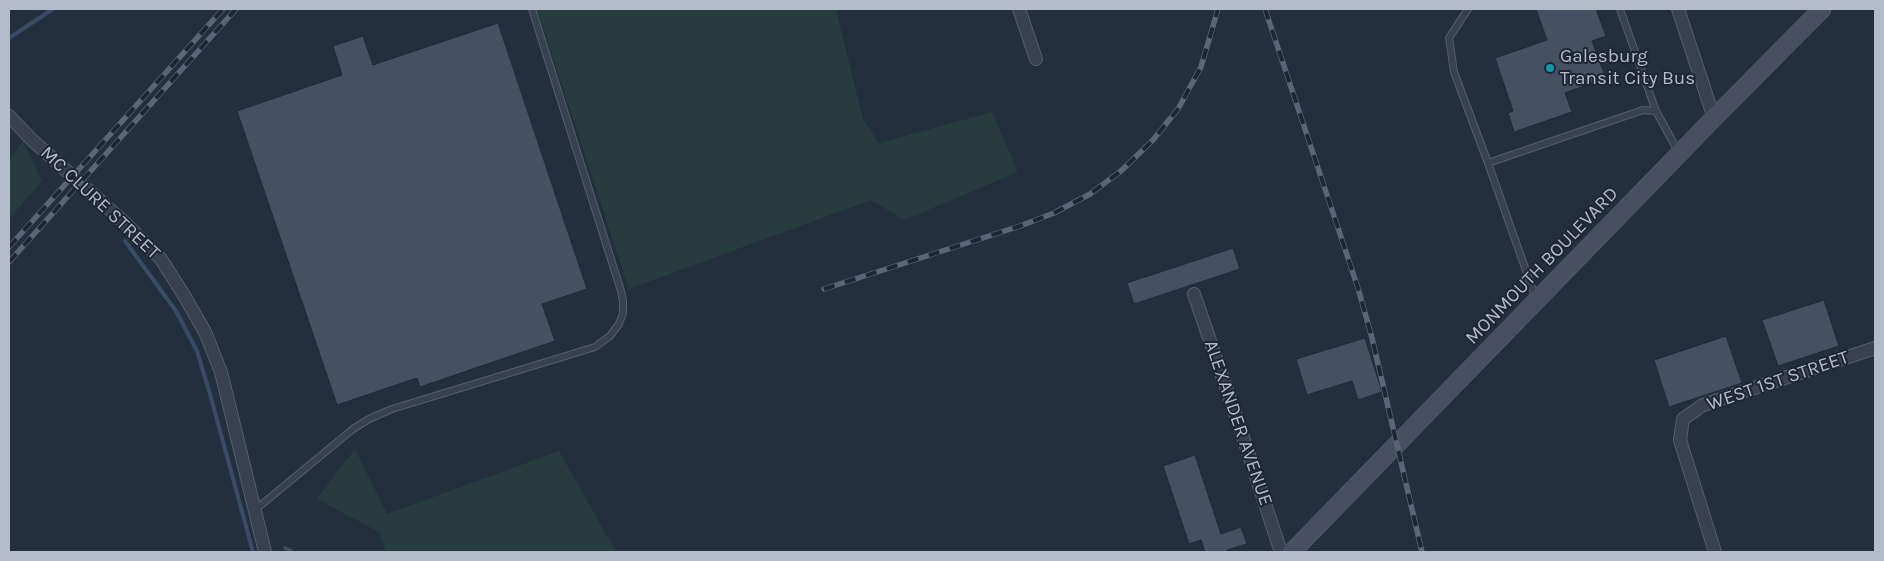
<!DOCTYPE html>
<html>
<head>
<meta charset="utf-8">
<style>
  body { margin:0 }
  #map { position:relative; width:1884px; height:561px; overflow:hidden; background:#242f3e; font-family:Karla,sans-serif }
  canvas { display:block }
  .frame { position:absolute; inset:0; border:10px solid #b4bcc9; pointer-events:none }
</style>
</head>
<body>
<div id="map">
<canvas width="1884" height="561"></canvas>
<div class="frame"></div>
</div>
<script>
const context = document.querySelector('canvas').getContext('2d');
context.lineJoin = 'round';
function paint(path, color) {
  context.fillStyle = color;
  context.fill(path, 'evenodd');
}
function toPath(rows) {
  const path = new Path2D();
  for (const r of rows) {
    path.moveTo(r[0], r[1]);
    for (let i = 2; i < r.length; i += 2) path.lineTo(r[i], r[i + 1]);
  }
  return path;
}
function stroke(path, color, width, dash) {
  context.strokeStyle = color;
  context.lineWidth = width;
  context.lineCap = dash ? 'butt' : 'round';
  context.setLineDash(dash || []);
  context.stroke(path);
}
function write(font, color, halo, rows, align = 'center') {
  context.font = font + ' Karla,sans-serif';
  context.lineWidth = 4;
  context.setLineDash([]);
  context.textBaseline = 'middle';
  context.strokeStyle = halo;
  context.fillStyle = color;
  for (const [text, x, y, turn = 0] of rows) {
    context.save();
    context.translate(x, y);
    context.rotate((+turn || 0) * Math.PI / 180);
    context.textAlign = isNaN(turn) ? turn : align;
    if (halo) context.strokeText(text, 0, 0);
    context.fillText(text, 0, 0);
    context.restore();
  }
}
const green = toPath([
  [537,9,836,9,863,119,879,143,992,112,1018,172,904,220,871,200,629,289],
  [23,141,42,181,9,219,9,162],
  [355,449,387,514,559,451,616,552,387,552,379,532,317,499]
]);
const stream = toPath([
  [9,38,53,9],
  [125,241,176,311,197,351,210,394,253,552],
  [285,548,291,551]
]);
const building = toPath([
  [1536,9,1596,9,1606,36,1592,41,1606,78,1565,93,1572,112,1514,132,1508,113,1513,111,1495,58,1547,40,1536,9],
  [498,23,587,289,542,304,555,341,420,387,417,378,337,405,237,111,342,75,333,46,363,36,373,65,498,23],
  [1233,248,1240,269,1134,304,1127,283,1233,248],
  [1824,300,1839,346,1778,366,1762,320,1824,300],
  [1726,336,1742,383,1669,407,1654,360,1726,336],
  [1365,338,1382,392,1358,400,1352,381,1307,395,1296,359,1365,338],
  [1195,455,1221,534,1241,527,1247,544,1227,550,1227,552,1205,552,1201,540,1189,544,1163,466,1195,455]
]);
const lane = toPath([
  [1468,9,1449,38,1454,72,1488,163],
  [1620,9,1656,111],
  [1536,299,1488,163,1643,110,1656,111,1679,153],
  [255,510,353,429,369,419,392,409,595,347,610,336,619,324,623,313,623,301,621,291,532,9]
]);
const street = toPath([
  [1019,9,1036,59],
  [1678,9,1714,118],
  [9,116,32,140,125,223,161,259,185,297,205,332,221,372,265,552],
  [1194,294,1241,431,1281,552],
  [1715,552,1680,440,1683,419,1703,405,1875,348]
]);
const secondary = toPath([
  [1292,552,1714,118,1822,9]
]);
const rail = toPath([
  [1265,9,1358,288,1372,338,1422,552],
  [9,247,223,9],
  [9,262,236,9],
  [824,289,1020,226,1054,213,1090,194,1121,171,1153,140,1178,109,1201,67,1218,9]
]);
const markers = [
  [1550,68,5,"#0f9aa8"]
];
const poiNames = [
  ["Galesburg",1560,57],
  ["Transit City Bus",1560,79]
];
const streetNames = [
  ["MC CLURE STREET",100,203,43],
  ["MONMOUTH BOULEVARD",1542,266,-46],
  ["WEST 1ST STREET",1778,381,-19],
  ["ALEXANDER AVENUE",1238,423,71]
];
paint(green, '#263c3f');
stroke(stream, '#394c67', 4);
paint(building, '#455162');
stroke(building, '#1f2835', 1);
stroke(lane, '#565f6c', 8);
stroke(street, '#565f6c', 14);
stroke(secondary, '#565f6c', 19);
stroke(lane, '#38414e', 6);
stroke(street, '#38414e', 12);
stroke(secondary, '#465061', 18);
stroke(rail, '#5a6575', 5.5);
stroke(rail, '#1d2633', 4, [11]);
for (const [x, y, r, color] of markers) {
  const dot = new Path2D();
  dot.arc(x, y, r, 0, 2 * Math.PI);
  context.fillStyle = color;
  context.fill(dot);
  stroke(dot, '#1d2633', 2);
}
write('19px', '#b4bcc9', '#1d2633', poiNames, 'left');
write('19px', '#b4bcc9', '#1d2633', streetNames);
</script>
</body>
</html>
